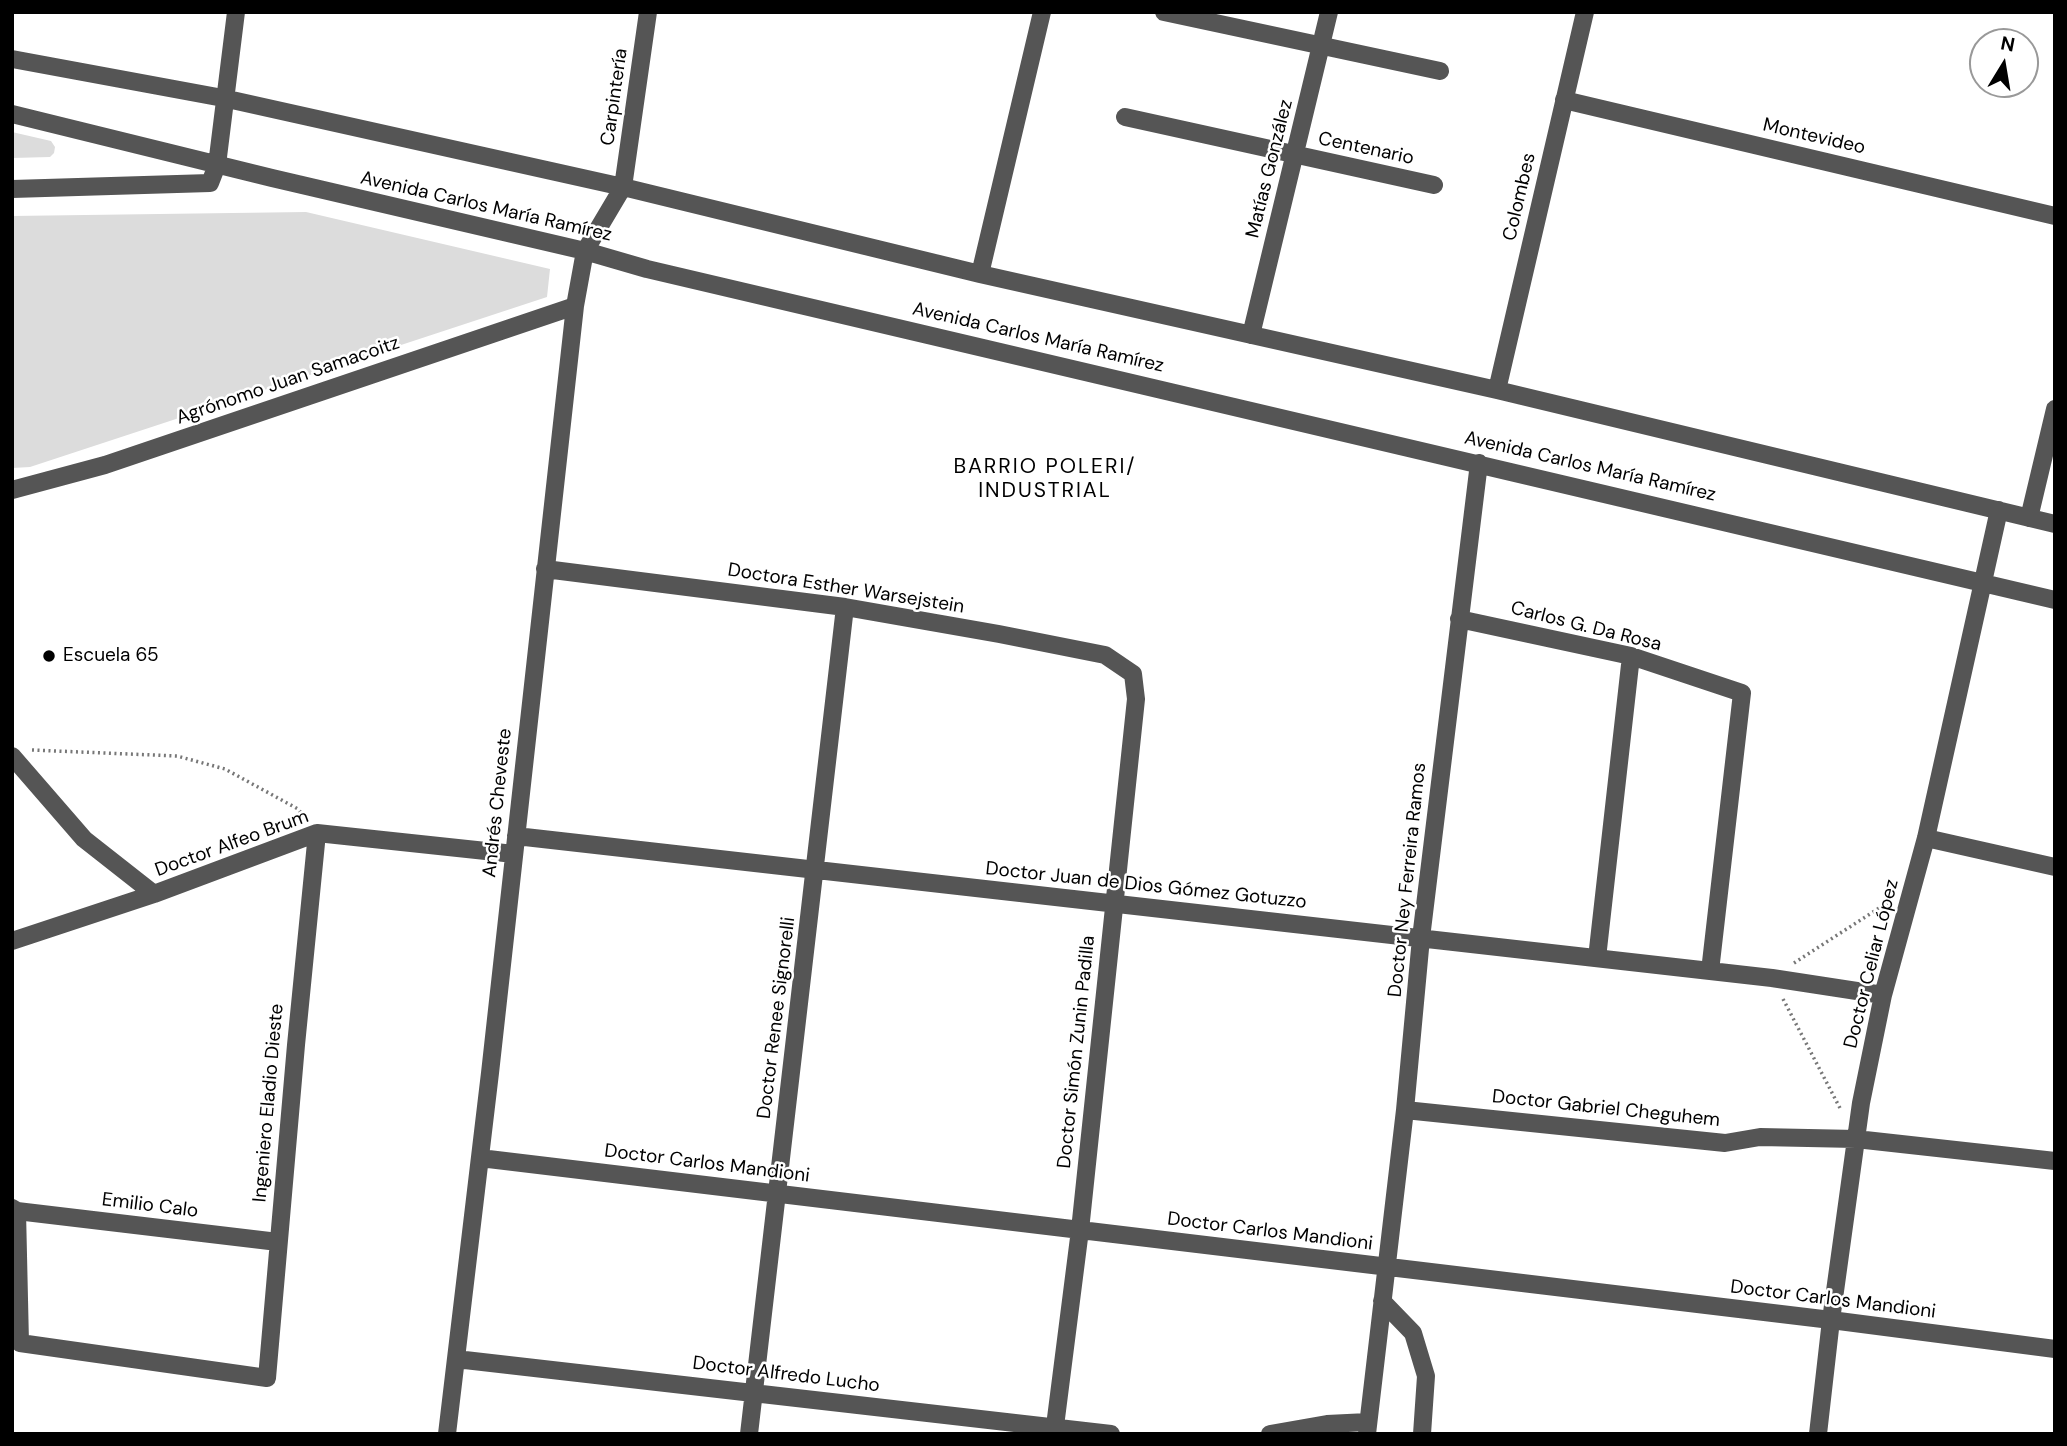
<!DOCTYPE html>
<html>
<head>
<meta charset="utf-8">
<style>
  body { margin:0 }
  #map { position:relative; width:2067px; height:1446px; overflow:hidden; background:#fff; font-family:"DM Sans",sans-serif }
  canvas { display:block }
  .frame { position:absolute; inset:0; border:14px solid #000; pointer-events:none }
  .north { position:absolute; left:1969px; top:28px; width:70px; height:70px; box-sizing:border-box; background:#fff; border:2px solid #999; border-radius:50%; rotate:11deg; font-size:19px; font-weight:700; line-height:28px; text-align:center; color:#000 }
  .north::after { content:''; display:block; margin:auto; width:24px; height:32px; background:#000; clip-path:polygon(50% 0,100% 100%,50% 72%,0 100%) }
</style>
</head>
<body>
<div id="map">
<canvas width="2067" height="1446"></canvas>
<div class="frame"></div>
<div class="north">N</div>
</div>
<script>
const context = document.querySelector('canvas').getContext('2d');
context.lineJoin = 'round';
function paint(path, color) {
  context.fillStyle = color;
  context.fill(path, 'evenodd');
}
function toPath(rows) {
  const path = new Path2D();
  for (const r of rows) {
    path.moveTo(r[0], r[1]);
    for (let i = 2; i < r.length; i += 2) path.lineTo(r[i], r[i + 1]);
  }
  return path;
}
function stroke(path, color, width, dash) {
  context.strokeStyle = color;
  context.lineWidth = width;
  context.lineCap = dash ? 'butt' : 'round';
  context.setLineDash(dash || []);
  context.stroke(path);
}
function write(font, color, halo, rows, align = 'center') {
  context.font = font + ' "DM Sans",sans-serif';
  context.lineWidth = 5;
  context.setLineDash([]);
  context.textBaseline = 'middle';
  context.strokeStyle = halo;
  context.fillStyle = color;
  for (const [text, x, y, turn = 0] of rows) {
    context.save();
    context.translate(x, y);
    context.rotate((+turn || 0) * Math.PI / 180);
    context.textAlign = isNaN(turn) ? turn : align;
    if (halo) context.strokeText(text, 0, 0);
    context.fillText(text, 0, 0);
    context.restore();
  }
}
const green = toPath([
  [12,132,51,141,55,147,54,153,50,157,12,158],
  [306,212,550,269,547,297,30,467,12,468,12,216]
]);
const path = toPath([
  [32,750,177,756,225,769,298,809,305,818],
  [1794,963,1890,901],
  [1783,999,1841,1110]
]);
const minor = toPath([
  [1164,12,1440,71],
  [12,59,223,98,623,187,980,274,1497,390,2055,524],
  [1564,100,2055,216],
  [12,114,272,178,585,251,647,269,2055,600],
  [1125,117,1434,185],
  [12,189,210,183,217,165,236,12],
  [980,274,1042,12],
  [1251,335,1329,12],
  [1497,390,1585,12],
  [12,490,105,465,575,306],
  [2029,518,2055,409],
  [545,569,845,607,999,634,1105,655,1133,674,1136,699,1080,1230,1054,1434],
  [1459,619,1631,656,1742,693,1710,971],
  [12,756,84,839,154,894],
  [516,836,1772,978,1883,995],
  [1926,838,2055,867],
  [12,941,154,894,317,833,514,854],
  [1597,958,1631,656],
  [1405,1110,1725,1143,1760,1137,1856,1139,2055,1161],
  [480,1158,1831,1320,2055,1349],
  [12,1208,17,1211,278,1242],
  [17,1211,20,1343,267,1378,296,1045,317,833],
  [1382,1301,1413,1333,1426,1376,1422,1434],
  [456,1359,1111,1434],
  [447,1434,490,1073,575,306,585,251,623,187,648,12],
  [749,1434,845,607],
  [1270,1434,1327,1424,1368,1422],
  [1367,1434,1405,1110,1421,938,1479,463],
  [1818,1434,1831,1320,1861,1103,1883,995,1926,838,1999,510]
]);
const markers = [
  [49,656,7,"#000"]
];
const streetNames = [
  ["Carpintería",615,97,-82],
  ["Montevideo",1814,137,13],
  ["Centenario",1366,149,12],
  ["Matías González",1270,169,-76],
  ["Colombes",1520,197,-77],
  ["Avenida Carlos María Ramírez",486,207,13],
  ["Avenida Carlos María Ramírez",1038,338,13],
  ["Agrónomo Juan Samacoitz",288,381,-19],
  ["Avenida Carlos María Ramírez",1590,467,13],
  ["Doctora Esther Warsejstein",846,589,9],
  ["Carlos G. Da Rosa",1586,627,14],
  ["Andrés Cheveste",498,803,-84],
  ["Doctor Alfeo Brum",232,844,-20],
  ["Doctor Ney Ferreira Ramos",1408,880,-84],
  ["Doctor Juan de Dios Gómez Gotuzzo",1146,886,6],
  ["Doctor Celiar López",1872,964,-76],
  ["Doctor Renee Signorelli",777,1018,-83],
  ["Doctor Simón Zunin Padilla",1077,1052,-84],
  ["Ingeniero Eladio Dieste",269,1103,-85],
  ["Doctor Gabriel Cheguhem",1606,1109,6],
  ["Doctor Carlos Mandioni",707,1164,7],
  ["Emilio Calo",150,1206,7],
  ["Doctor Carlos Mandioni",1270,1232,7],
  ["Doctor Carlos Mandioni",1833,1300,7],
  ["Doctor Alfredo Lucho",786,1375,7]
];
const poiNames = [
  ["Escuela 65",63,656]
];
const neighbourhoodNames = [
  ["BARRIO POLERI/",1045,467],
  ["INDUSTRIAL",1045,491]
];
paint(green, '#dcdcdc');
stroke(path, '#777', 3.5, [2, 3.5]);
stroke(minor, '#555', 18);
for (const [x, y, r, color] of markers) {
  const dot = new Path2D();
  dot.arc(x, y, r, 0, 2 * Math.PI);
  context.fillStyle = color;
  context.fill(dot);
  stroke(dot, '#fff', 2.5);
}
write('19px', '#000', '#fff', streetNames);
write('19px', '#000', '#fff', poiNames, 'left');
context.letterSpacing = '2px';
write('21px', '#000', '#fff', neighbourhoodNames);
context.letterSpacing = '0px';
</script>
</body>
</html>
